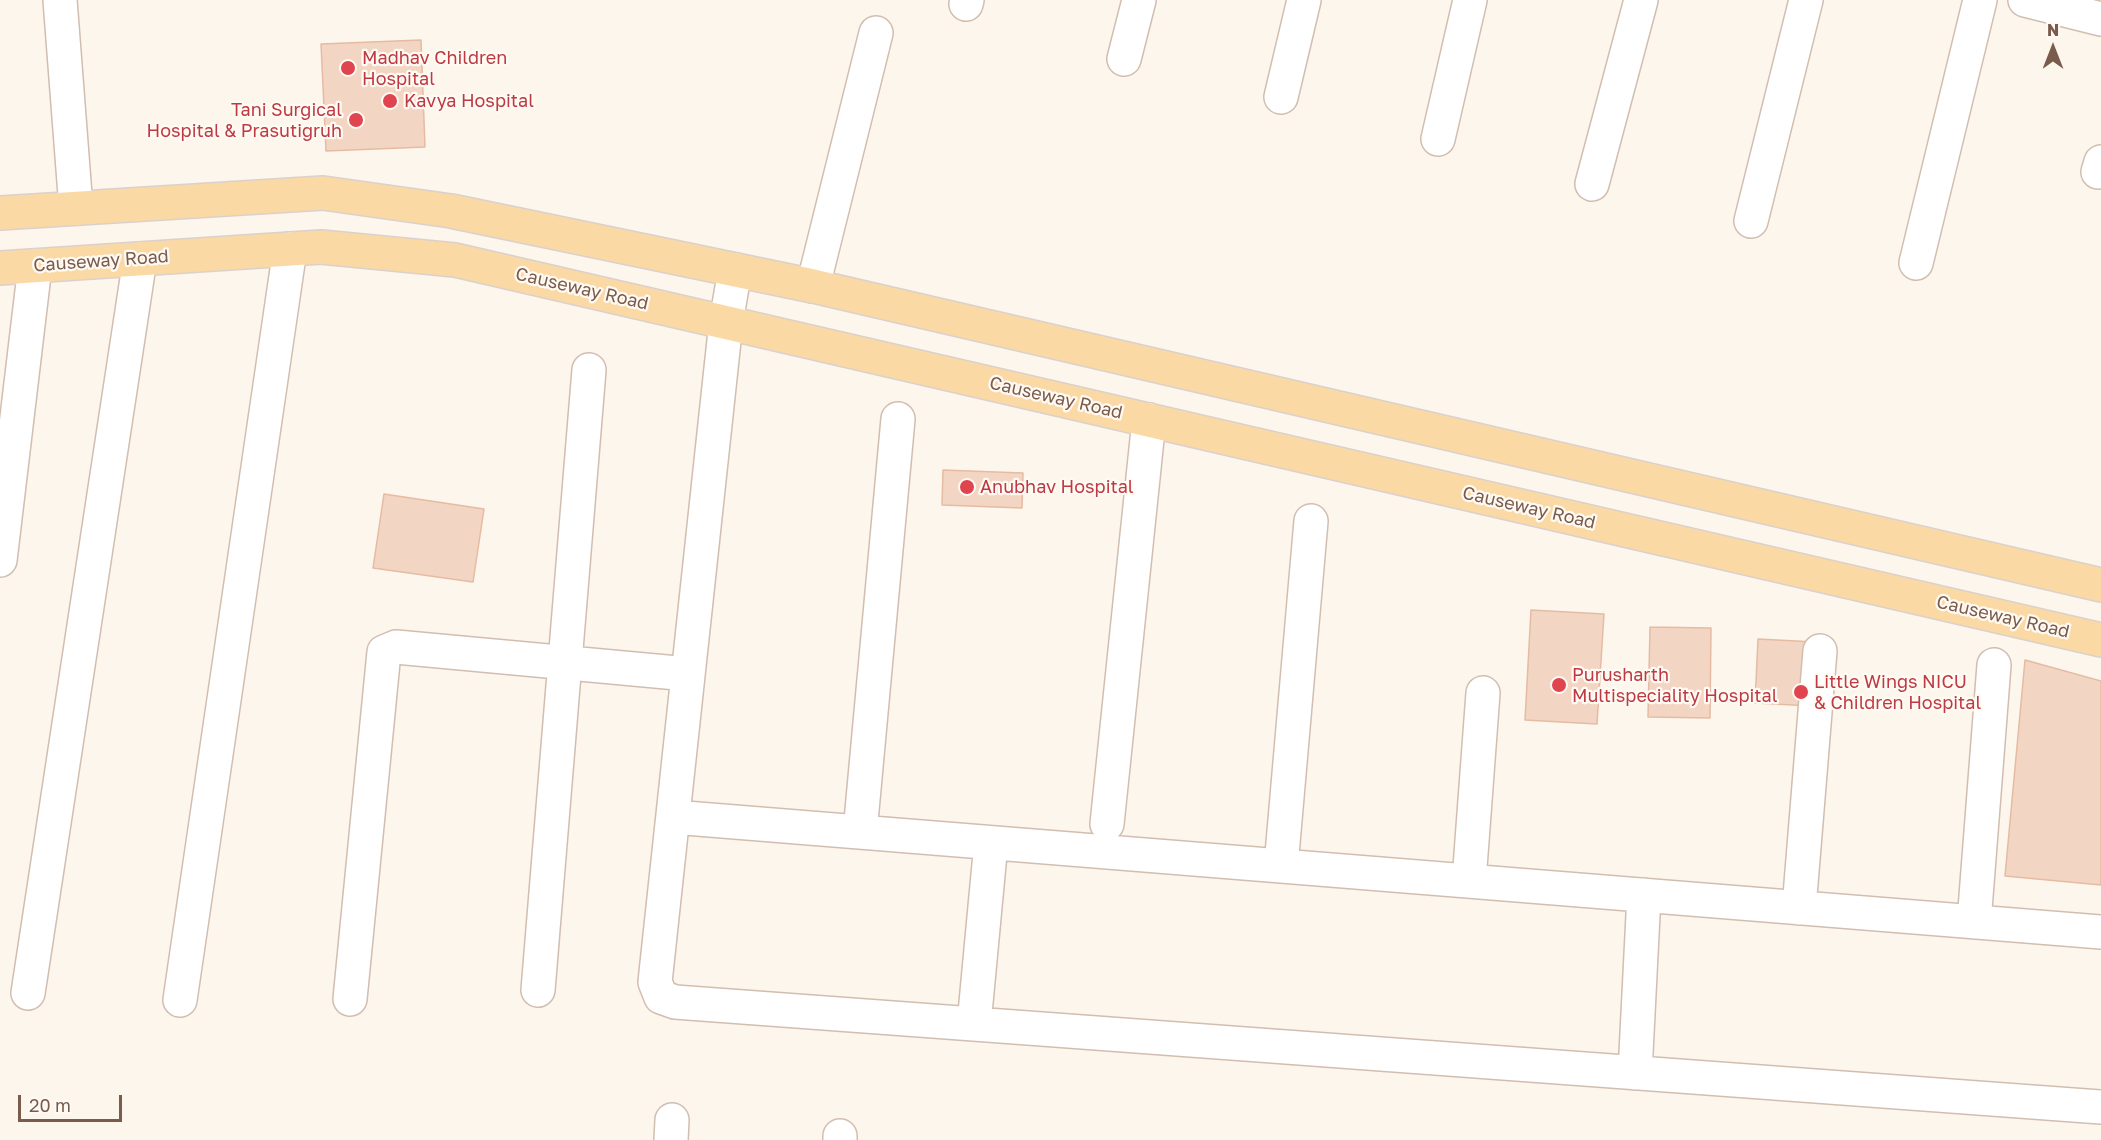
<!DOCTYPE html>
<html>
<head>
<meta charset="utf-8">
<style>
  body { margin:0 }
  #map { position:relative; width:2101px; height:1140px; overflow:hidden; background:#fdf6ec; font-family:"Golos Text",sans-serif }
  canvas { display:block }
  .north { position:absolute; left:2023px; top:18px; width:60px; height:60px; -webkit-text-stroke:4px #fffaf3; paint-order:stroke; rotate:0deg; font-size:16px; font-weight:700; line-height:24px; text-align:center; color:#7a5c4d }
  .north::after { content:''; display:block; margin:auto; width:21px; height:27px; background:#7a5c4d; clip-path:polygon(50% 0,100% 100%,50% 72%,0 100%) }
  .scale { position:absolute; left:18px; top:1095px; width:104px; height:27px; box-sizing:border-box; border:3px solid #7a5c4d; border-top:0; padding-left:8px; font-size:18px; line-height:21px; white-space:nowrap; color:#7a5c4d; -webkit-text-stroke:4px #fffaf3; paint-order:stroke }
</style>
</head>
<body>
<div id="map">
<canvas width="2101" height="1140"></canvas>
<div class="north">N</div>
<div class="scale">20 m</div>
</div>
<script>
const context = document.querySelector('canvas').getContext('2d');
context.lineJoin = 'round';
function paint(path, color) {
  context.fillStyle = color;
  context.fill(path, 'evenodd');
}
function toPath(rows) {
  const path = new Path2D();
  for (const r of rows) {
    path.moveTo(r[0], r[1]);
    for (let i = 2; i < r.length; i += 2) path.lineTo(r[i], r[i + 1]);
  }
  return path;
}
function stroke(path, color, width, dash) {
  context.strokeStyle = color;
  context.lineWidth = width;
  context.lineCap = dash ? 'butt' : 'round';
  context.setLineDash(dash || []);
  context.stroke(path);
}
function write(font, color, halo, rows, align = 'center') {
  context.font = font + ' "Golos Text",sans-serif';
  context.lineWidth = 4.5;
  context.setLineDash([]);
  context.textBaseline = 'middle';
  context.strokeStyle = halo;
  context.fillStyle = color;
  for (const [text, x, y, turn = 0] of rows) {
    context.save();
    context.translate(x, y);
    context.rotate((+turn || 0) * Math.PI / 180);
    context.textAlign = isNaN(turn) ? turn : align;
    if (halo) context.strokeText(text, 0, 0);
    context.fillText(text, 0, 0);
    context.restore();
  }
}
const building = toPath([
  [421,40,425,147,326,151,321,44,421,40],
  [943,470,1023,473,1022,508,942,505,943,470],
  [384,494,484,509,473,582,373,568,384,494],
  [1531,610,1604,614,1597,724,1525,720,1531,610],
  [1650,627,1711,628,1710,718,1648,717,1650,627],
  [1758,639,1815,642,1812,706,1755,703,1758,639],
  [2025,660,2101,681,2101,885,2005,876,2025,660]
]);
const minor = toPath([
  [60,0,76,208],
  [2025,0,2101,19],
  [966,4,967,0],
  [1124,59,1139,0],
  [1281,97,1304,0],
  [1438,139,1470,0],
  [2098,172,2101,162],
  [1592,184,1641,0],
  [1751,221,1806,0],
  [1916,263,1980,0],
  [735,270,726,322,655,982,661,997,675,1002,2101,1107],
  [813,286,876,33],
  [0,560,35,266],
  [673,817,2101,932],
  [1107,824,1149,420],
  [860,832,898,419],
  [1281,866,1311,521],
  [1469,881,1483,693],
  [1799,908,1820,651],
  [1974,922,1994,665],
  [538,990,589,370],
  [28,993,140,259],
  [350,999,384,652,396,647,688,674],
  [180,1000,290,249],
  [974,1024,991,843],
  [1635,1073,1644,895],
  [671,1140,672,1120],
  [840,1140,840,1136]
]);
const major = toPath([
  [0,213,323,193,451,211,813,286,2101,585],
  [0,268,321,247,455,260,2101,640]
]);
const markers = [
  [348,68,8,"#e0444e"],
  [390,101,8,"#e0444e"],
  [356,120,8,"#e0444e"],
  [967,487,8,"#e0444e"],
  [1559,685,8,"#e0444e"],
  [1801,692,8,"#e0444e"]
];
const healthNames = [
  ["Madhav Children",362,58],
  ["Hospital",362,79],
  ["Kavya Hospital",404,101],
  ["Tani Surgical",342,110,"right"],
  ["Hospital & Prasutigruh",342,131,"right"],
  ["Anubhav Hospital",980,487],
  ["Purusharth",1572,675],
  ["Multispeciality Hospital",1572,696],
  ["Little Wings NICU",1814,682],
  ["& Children Hospital",1814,703]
];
const streetNames = [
  ["Causeway Road",101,261,-4],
  ["Causeway Road",582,289,13],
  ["Causeway Road",1056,398,13],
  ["Causeway Road",1529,508,13],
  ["Causeway Road",2003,617,13]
];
paint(building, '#f3d5c3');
stroke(building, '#e6bba3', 1.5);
stroke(minor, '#d1beb0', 36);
stroke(major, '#dad1cd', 36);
stroke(minor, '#fff', 33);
stroke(major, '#fbd9a5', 33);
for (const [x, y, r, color] of markers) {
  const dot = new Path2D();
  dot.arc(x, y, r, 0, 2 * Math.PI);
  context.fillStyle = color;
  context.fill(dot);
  stroke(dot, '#fffaf3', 2);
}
write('18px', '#be3a42', '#fffaf3', healthNames, 'left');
write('18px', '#7a5c4d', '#fffaf3', streetNames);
</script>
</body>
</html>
